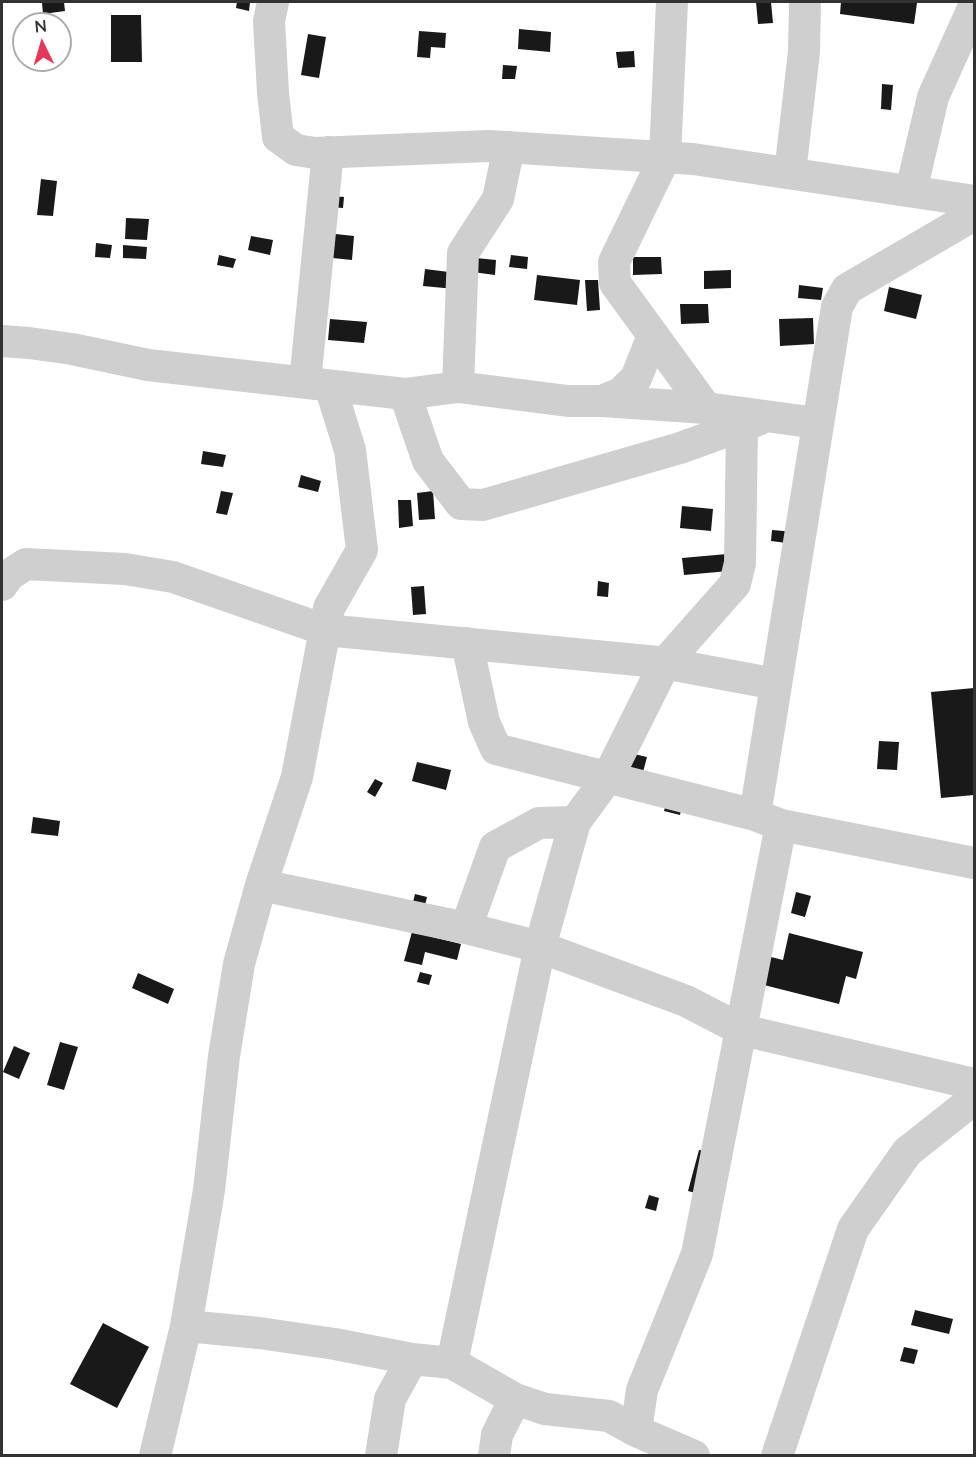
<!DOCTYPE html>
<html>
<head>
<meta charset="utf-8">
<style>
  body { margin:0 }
  #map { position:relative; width:976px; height:1457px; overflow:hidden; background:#fff; font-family:Lato,sans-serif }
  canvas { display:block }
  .frame { position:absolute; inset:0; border:3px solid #323232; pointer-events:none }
  .north { position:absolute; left:12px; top:12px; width:60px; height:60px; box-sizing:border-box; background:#fff; border:2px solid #adadad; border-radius:50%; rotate:355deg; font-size:16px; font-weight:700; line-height:24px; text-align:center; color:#323232 }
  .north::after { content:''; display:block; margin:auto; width:21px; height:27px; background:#e6375b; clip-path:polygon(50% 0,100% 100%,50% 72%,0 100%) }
</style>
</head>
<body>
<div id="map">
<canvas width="976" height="1457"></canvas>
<div class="frame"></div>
<div class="north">N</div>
</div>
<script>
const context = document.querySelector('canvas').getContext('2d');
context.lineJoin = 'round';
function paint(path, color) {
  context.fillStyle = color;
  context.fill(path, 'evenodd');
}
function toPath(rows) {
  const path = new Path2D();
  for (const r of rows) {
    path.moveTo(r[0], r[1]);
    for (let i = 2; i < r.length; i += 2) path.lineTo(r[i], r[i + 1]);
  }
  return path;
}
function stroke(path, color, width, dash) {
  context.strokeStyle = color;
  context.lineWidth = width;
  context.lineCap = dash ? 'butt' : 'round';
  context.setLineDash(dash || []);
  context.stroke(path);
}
const building = toPath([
  [64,2,65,11,43,14,42,3],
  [237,2,250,2,249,11,236,8],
  [756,2,771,2,773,23,758,24],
  [841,2,917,3,914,24,840,14],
  [111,15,141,15,142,62,111,62],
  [519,29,551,32,550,52,518,49],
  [419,31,446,33,445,48,431,47,430,58,417,57],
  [308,34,326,37,319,78,301,75],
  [634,51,635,67,618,68,616,52],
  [503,65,517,66,515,79,502,79],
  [882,84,893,85,891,110,881,109],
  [41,179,57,181,53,216,37,215],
  [332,196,344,197,343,208,331,207],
  [126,218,149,219,147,240,125,239],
  [326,233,354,236,352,260,323,257],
  [251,236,273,240,270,255,248,250],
  [96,243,112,245,110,258,95,257],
  [123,245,147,247,146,259,123,258],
  [219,255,236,259,233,268,217,265],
  [511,255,528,257,527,269,509,267],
  [466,257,496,260,495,275,465,271],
  [633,257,661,257,662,274,633,275],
  [425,269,457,273,455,289,423,286],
  [731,270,731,288,704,289,704,271],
  [537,275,580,280,577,305,534,300],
  [585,280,598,280,600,310,587,311],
  [799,285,823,288,821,300,798,298],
  [889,287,922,295,916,319,884,311],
  [680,304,708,304,709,323,681,324],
  [813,318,814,344,780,346,779,319],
  [330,319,367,322,364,343,328,340],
  [203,451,226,455,223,467,201,464],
  [301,475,321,481,318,492,298,487],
  [221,491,233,493,227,515,216,513],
  [433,491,435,519,419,520,417,493],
  [398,500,411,500,413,526,399,528],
  [682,506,713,509,711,531,680,528],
  [772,530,795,532,794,544,771,541],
  [727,554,729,571,684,575,682,558],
  [598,581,609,583,608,597,597,596],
  [424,586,426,614,413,615,411,587],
  [974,688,974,795,941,798,931,692],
  [879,741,899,742,897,770,877,769],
  [634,754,647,757,642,776,629,773],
  [417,762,451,770,446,790,412,781],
  [375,779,383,783,375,797,367,792],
  [667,799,683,802,680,815,664,811],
  [33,817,60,821,58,836,31,833],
  [796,892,811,896,805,917,791,913],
  [415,894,427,897,423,913,411,910],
  [412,932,461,944,457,960,425,952,422,965,404,961],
  [789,933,863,952,856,979,846,976,839,1004,764,985,771,957,783,960],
  [420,972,432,975,429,985,417,982],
  [138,973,174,989,168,1004,132,988],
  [60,1042,78,1047,64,1090,47,1085],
  [14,1046,30,1053,19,1079,3,1072],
  [699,1150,714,1153,703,1195,688,1191],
  [649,1195,659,1198,656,1211,645,1208],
  [915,1310,953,1319,949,1334,911,1325],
  [103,1323,149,1347,117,1408,70,1384],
  [904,1347,918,1350,914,1364,900,1361]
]);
const street = toPath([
  [273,2,269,21,273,93,278,137,296,150,315,153,489,146,693,159,974,201],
  [672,2,665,157,614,262,615,283,706,408,817,423],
  [790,173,804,52,805,2],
  [911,191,933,97,974,6],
  [2,341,29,343,72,349,148,365,405,394,458,387,568,401,602,401,621,393,636,378,653,336],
  [305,382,328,152],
  [458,387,463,253,498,199,509,147],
  [405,394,428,461,461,504,483,505,680,448,758,420],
  [602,401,706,408],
  [2,585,9,575,26,564,125,569,173,577,325,630,658,662,776,684],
  [467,643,484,722,496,749,755,815],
  [781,825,974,863],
  [261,885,466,928,540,947,686,1001,742,1030,974,1084],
  [466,928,495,847,539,823,575,822,608,777,665,663,735,584,740,563,742,426],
  [186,1326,259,1333,335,1344,412,1359,452,1363,515,1399,545,1409,609,1416,636,1431,694,1456],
  [452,1363,540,947,575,822],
  [636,1431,642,1390,697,1254,781,825,755,815,837,307,847,289,974,215],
  [155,1456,186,1326,209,1190,224,1056,239,964,261,885,297,777,329,608,362,550,350,450,330,386],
  [381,1456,390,1399,412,1359],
  [494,1456,497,1435,515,1399],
  [777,1456,853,1229,907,1152,974,1099]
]);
paint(building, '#191919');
stroke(street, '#cfcfcf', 32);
</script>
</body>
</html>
